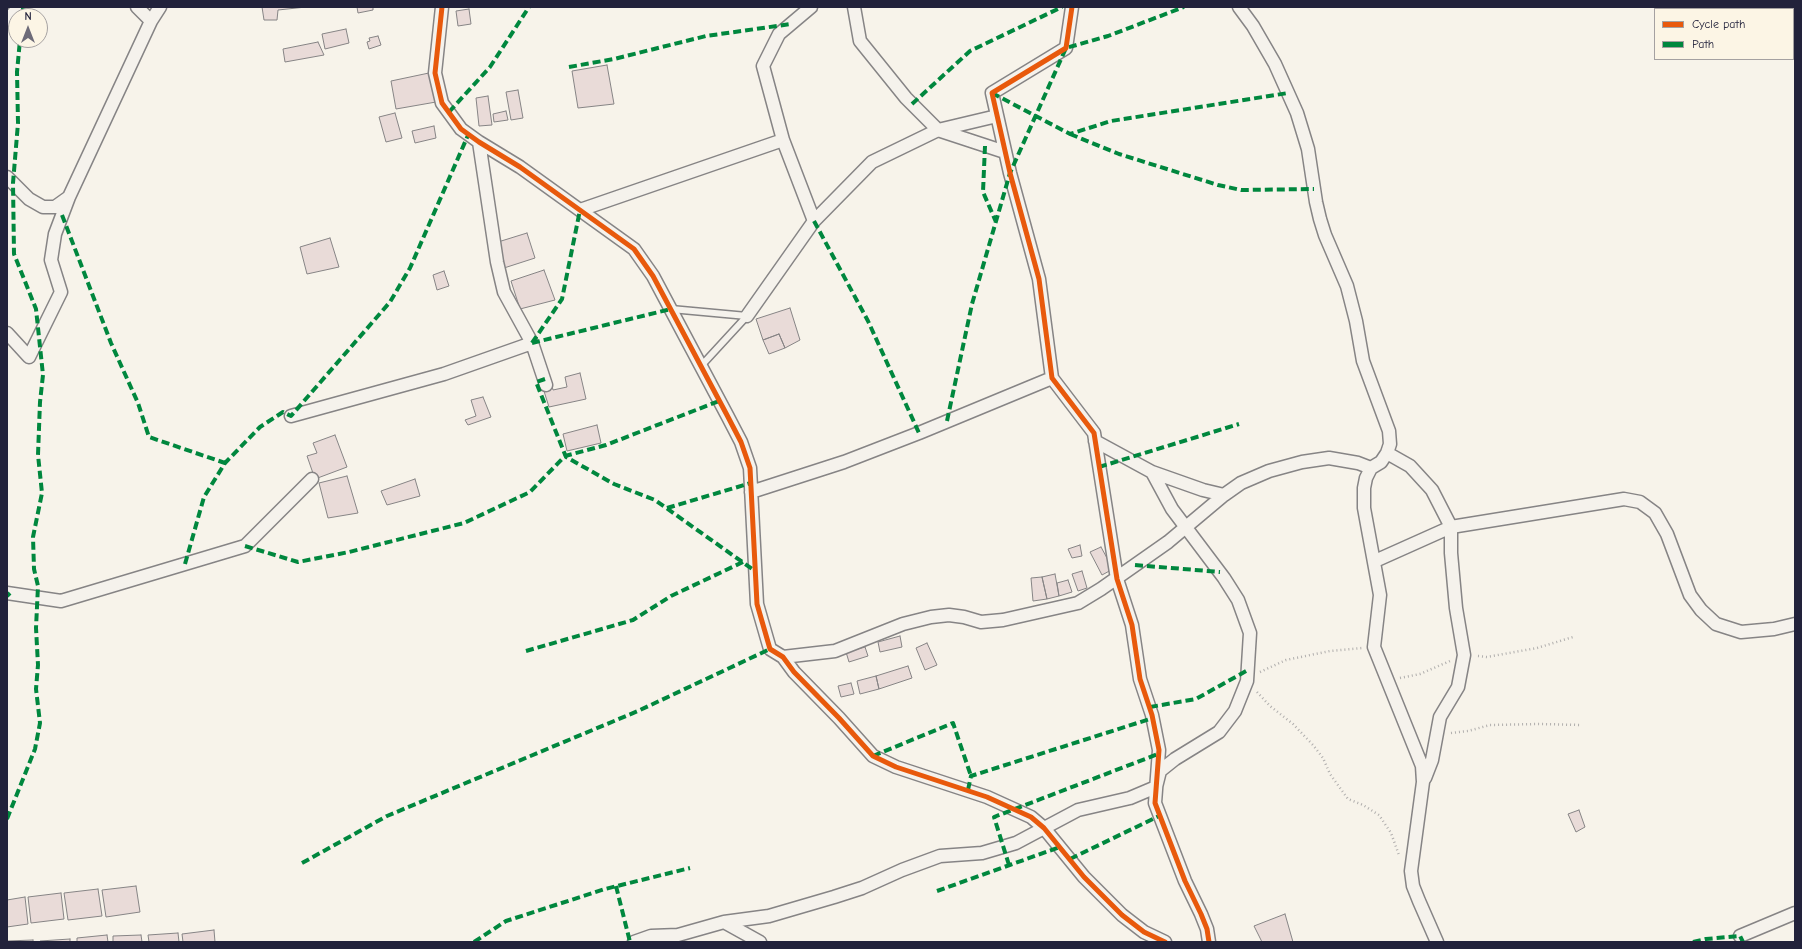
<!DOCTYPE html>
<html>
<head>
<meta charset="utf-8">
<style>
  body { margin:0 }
  #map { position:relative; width:1802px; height:949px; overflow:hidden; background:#f7f3ea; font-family:"Comic Neue",sans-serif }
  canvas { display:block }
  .frame { position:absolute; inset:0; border:8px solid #22223b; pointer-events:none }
  .legend { position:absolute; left:1654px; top:8px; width:140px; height:52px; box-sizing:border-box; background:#fcf5e5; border:1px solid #a5a1a1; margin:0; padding:5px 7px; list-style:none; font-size:12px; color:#22223b }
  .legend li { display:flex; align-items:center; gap:8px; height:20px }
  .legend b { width:20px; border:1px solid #a5a1a1 }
  .north { position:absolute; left:8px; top:8px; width:40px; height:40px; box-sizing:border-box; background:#fcf5e5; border:1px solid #a5a1a1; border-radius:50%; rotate:0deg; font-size:11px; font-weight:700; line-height:16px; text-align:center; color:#22223b }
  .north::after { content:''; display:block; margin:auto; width:14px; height:18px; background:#6d6b78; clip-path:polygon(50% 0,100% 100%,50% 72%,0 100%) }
</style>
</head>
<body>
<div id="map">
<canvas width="1802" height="949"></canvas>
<div class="frame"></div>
<ul class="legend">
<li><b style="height:5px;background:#e8590c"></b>Cycle path</li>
<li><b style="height:5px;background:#00873e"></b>Path</li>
</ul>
<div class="north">N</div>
</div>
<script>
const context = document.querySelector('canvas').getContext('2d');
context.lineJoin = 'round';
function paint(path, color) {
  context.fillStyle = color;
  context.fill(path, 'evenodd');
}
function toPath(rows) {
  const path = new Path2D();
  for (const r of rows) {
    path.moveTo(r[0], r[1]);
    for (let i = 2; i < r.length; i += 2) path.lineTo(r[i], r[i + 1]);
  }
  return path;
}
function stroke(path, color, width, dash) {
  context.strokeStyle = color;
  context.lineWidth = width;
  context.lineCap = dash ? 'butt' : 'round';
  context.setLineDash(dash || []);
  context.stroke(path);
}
const building = toPath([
  [262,7,306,7,278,10,277,20,264,20,262,7],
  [357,7,373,7,373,10,358,13,357,7],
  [469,9,471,24,458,26,456,11,469,9],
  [346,29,349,43,325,49,322,34,346,29],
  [378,36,381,45,369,49,367,42,370,41,369,38,378,36],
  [318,42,324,55,285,62,283,49,318,42],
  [607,65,614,104,578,108,572,71,607,65],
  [429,73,436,102,396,109,391,81,429,73],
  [518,90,523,118,511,120,506,92,518,90],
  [488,96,492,125,479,126,476,98,488,96],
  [506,111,508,120,494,122,493,114,506,111],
  [395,113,402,138,386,142,379,117,395,113],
  [434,126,436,138,415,143,412,131,434,126],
  [527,233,535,258,504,268,498,242,527,233],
  [330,238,339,267,307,274,300,247,330,238],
  [544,270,555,300,520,309,511,281,544,270],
  [444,271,449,286,437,290,433,275,444,271],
  [790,308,800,340,785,348,779,334,763,340,756,319,790,308],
  [779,334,785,348,769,354,763,340,779,334],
  [580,373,586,399,549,407,543,388,552,386,553,390,567,387,565,377,580,373],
  [483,397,491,417,468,425,465,420,476,416,471,400,483,397],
  [597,425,601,443,567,451,563,434,597,425],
  [335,435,347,467,315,479,307,456,317,453,313,443,335,435],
  [347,476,358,513,328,518,319,483,347,476],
  [415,479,420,496,387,505,381,491,415,479],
  [1080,545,1082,556,1072,558,1068,549,1080,545],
  [1101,547,1113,569,1102,575,1090,552,1101,547],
  [1082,571,1087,588,1078,591,1072,574,1082,571],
  [1055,574,1059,596,1047,599,1042,577,1055,574],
  [1042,577,1047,599,1033,601,1031,578,1042,577],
  [1068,580,1072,592,1059,596,1057,583,1068,580],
  [900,636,902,647,880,652,878,642,900,636],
  [927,643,937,665,925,670,916,648,927,643],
  [865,647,868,656,849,662,846,652,865,647],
  [908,666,912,678,879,689,876,676,908,666],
  [876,676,879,689,860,694,857,681,876,676],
  [851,683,854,694,841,697,838,686,851,683],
  [1579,810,1585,827,1576,832,1568,814,1579,810],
  [136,886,140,912,106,917,102,890,136,886],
  [98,889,102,916,68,920,64,893,98,889],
  [61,893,64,919,31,923,28,897,61,893],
  [25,897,28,924,7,927,7,900,25,897],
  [1285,914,1293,942,1262,942,1254,926,1285,914],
  [214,930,215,942,183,942,182,934,214,930],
  [178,933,179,942,149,942,148,935,178,933],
  [107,935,108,942,77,942,77,938,107,935],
  [141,935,142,942,113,942,113,936,141,935],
  [70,939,70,942,40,942,40,941,70,939],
  [33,940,33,942,7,942,7,941,33,940]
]);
const path = toPath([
  [1478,656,1487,657,1537,648,1573,637],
  [1260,672,1286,660,1330,651,1362,648],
  [1400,678,1420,674,1450,661],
  [1257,692,1270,706,1293,724,1313,745,1323,758,1330,774,1348,799,1363,805,1379,815,1391,833,1399,855],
  [1451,733,1468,731,1490,725,1539,724,1582,725]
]);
const service = toPath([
  [671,309,747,316,701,366]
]);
const minor = toPath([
  [137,7,151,21],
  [442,7,435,73,442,103,461,129,479,142,520,167,634,249,653,276,728,417,741,442,750,468,757,604,770,649,783,657,794,672,839,718,873,756,896,767,987,797,1031,817,1044,828,1084,877,1122,915,1144,932,1165,942],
  [854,7,860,41,906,98,938,130,1005,152],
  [1072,7,1066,48,992,93,1010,173,1039,279,1052,378,1094,433,1117,579,1132,625,1140,679,1152,715,1159,750,1155,803,1185,881,1201,914,1207,929,1209,942],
  [1239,7,1253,26,1275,64,1297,113,1308,149,1316,202,1320,219,1325,235,1347,286,1356,321,1363,361,1389,431,1390,444,1387,453,1381,462,1371,468,1366,478,1364,488,1364,508,1380,595,1374,647,1422,766,1423,782,1411,871,1413,886,1419,901,1437,942],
  [7,20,19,7],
  [783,140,763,66,779,34,811,7],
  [479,142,497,262,504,292,532,343,546,385],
  [7,177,29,199,43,207,55,207,69,197,151,21,160,7],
  [580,210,783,140,814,221],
  [747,316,814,221,872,162,938,130,997,116],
  [7,333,29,357,61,292,51,260,55,234,69,197],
  [291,416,444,374,532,343],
  [1387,453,1410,466,1432,490,1451,527,1451,553,1456,608,1464,655,1458,687,1440,717,1432,760,1425,778],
  [1152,472,1203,490,1224,495],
  [751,492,844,462,919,433,1052,378],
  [1375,561,1451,527,1624,499,1640,502,1655,513,1667,534,1690,595,1701,610,1716,624,1741,632,1774,629,1795,624],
  [7,593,61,601,245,546,312,479],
  [783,657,835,651,903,624,931,617,949,615,964,617,981,622,1003,620,1078,603,1101,589,1168,542,1224,495,1241,483,1269,471,1302,462,1329,458,1358,463,1371,468],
  [724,922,769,916,834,897,862,888,902,870,940,856,982,853,1016,843,1078,810,1130,798,1156,787,1160,771,1175,759,1219,732,1235,711,1247,681,1250,633,1238,600,1224,578,1172,509,1152,472,1095,441],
  [1740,936,1795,913],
  [634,942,651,936,678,935,724,922,760,942]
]);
const quiet = toPath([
  [23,7,23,16],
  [569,67,614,59,706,36,791,24],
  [992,93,1070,134,1111,121,1288,93],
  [912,104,970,51,1062,7],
  [449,112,490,67,529,7],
  [1070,134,1119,154,1218,185,1241,190,1314,189],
  [985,146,983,192,996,222],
  [62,215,111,343,138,403,149,437,225,463],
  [814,221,868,321,919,433],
  [532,343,562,299,580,210],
  [532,343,671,309],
  [545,379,536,382,566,457,614,484,655,500,755,571],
  [947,421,972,304,1010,173,1066,48,1108,36,1184,7],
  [1099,467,1239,424],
  [667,508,751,483],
  [245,546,298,562,349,552,464,523,530,492,565,456,606,445,719,401],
  [185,564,204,497,225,463,260,427,283,412,291,416,390,302,410,268,469,133],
  [1135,565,1220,572],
  [7,596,10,593],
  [526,651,633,620,671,596,743,562],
  [1150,707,1196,699,1248,670],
  [873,756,953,723,971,776],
  [968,790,971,776,1153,718],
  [7,819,35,749,40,723,36,689,38,665,36,628,38,586,34,569,33,537,42,493,38,455,40,402,43,375,36,309,14,254,13,183,18,123,17,72,20,40],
  [1070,859,1159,816],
  [302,863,387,816,638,711,770,649],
  [1009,865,994,817,1158,754],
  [616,886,630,942],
  [937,891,1060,847],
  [474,942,506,921,605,889,690,868],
  [1693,942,1706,939,1740,936,1743,942]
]);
const cycleway = toPath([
  [442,7,435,73,442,103,461,129,479,142,520,167,634,249,653,276,728,417,741,442,750,468,757,604,770,649,783,657,794,672,839,718,873,756,896,767,987,797,1031,817,1044,828,1084,877,1122,915,1144,932,1165,942],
  [1072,7,1066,48,992,93,1010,173,1039,279,1052,378,1094,433,1117,579,1132,625,1140,679,1152,715,1159,750,1155,803,1185,881,1201,914,1207,929,1209,942]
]);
paint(building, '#e9dbd8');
stroke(building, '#868485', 1);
stroke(service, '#868485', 9);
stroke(minor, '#868485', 15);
stroke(path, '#b0aead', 2.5, [1, 3]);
stroke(service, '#f5f2ec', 6);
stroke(minor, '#f5f2ec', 12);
stroke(quiet, '#00873e', 4, [8, 4]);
stroke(cycleway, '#e8590c', 5);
</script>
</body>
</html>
